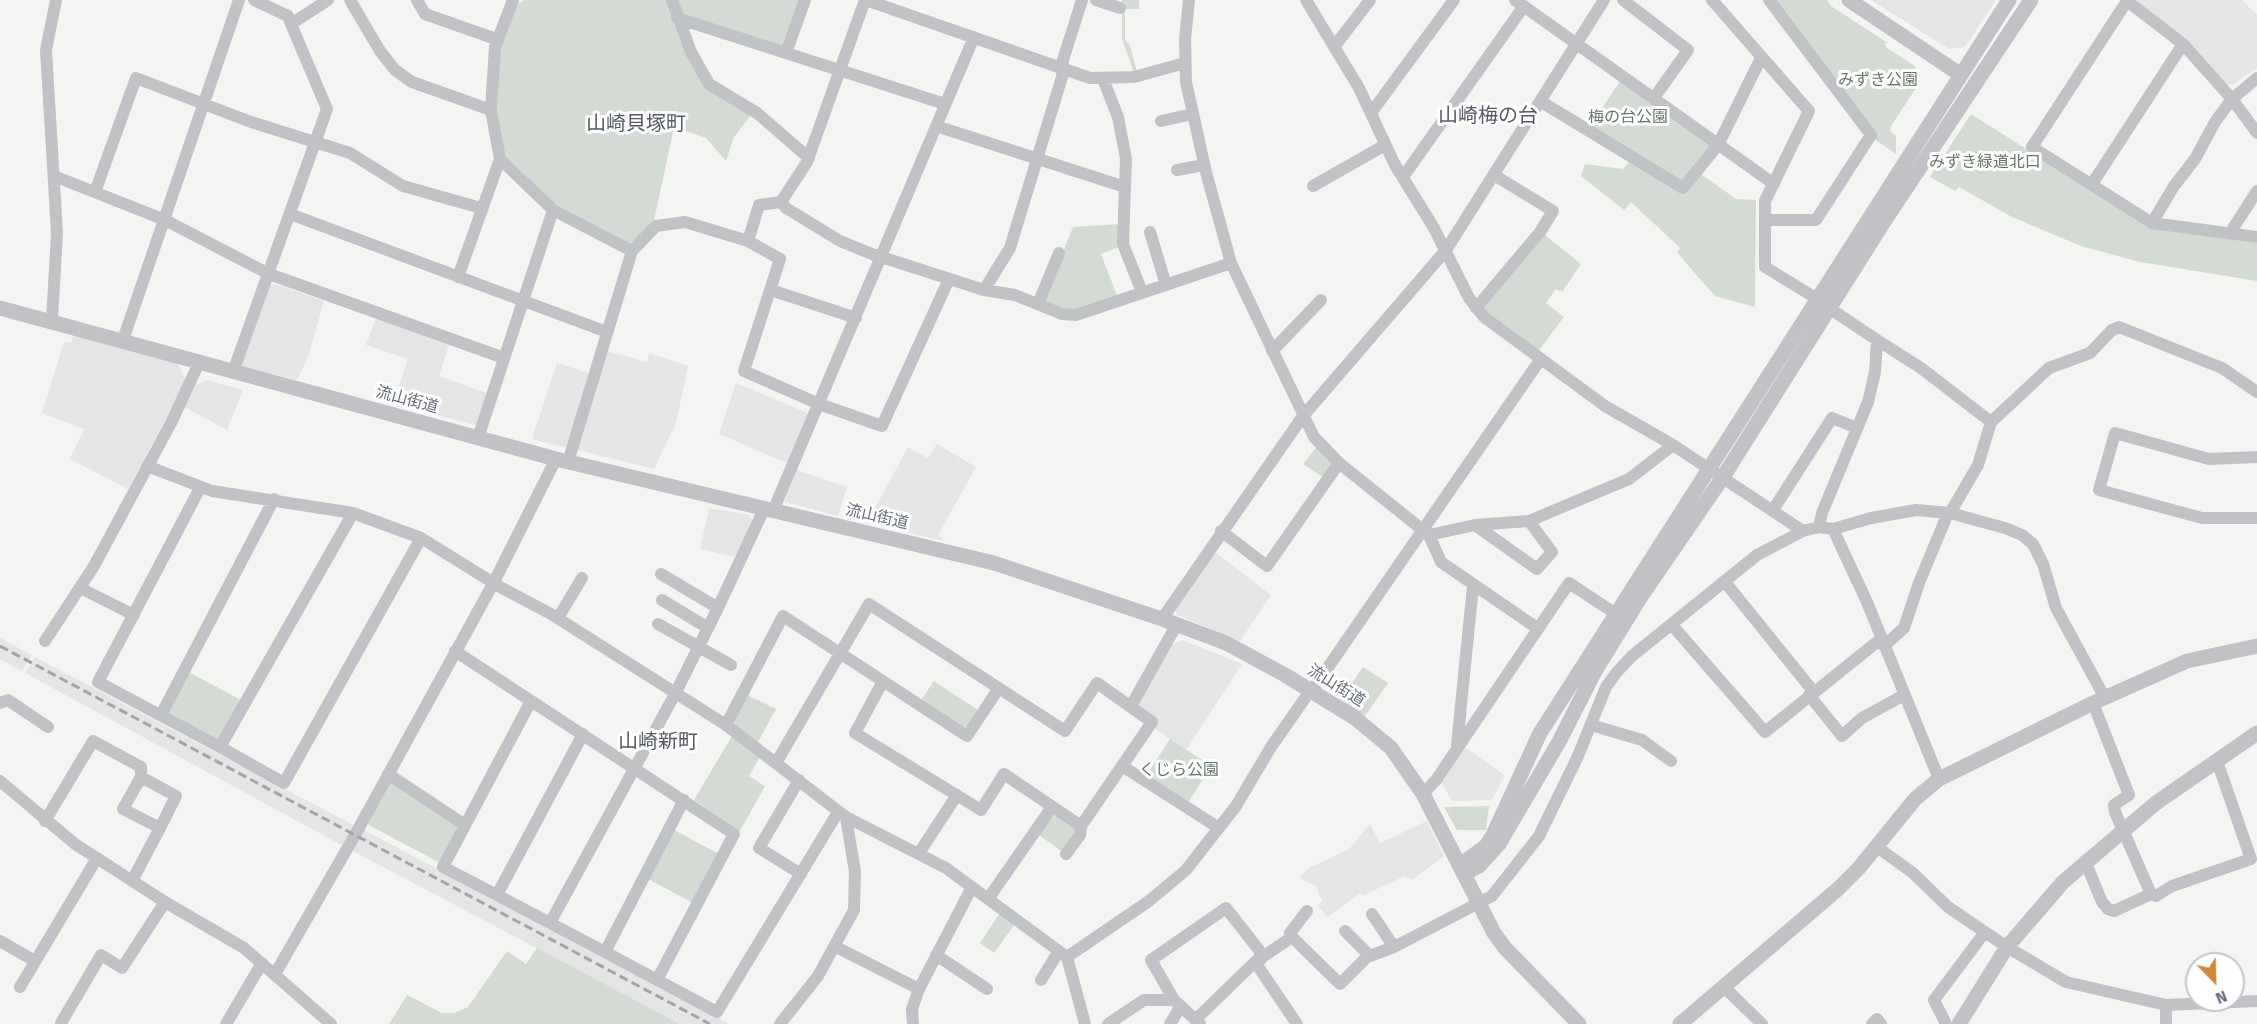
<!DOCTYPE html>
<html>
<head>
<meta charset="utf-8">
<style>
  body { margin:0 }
  #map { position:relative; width:2257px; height:1024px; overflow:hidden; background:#f4f5f2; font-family:"Fira Sans",sans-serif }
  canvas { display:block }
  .north { position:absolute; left:2185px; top:952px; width:60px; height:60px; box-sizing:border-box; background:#fff; border:2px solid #c2c5cc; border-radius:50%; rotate:157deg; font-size:16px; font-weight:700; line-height:24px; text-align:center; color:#676e7f }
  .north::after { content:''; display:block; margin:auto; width:21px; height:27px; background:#cf8738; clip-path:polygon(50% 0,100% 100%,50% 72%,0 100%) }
</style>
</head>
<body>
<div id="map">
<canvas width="2257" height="1024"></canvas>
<div class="north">N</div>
</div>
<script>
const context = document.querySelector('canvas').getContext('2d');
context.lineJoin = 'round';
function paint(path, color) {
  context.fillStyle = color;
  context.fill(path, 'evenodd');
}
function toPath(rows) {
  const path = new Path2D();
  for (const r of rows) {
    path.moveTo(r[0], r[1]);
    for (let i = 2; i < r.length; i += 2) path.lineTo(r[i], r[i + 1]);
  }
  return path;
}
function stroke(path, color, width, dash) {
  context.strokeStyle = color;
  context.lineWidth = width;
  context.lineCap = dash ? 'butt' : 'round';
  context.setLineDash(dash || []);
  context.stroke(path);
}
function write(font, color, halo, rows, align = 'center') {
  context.font = font + ' "Fira Sans","Noto Sans JP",sans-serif';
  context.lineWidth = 6;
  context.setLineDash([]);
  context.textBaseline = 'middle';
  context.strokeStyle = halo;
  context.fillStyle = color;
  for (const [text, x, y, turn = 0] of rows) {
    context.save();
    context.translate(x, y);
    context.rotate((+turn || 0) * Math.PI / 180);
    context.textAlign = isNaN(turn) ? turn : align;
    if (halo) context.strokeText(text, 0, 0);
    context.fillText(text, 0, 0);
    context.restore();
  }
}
const built = toPath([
  [1871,0,1996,0,1965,47,1949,49],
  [2135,0,2242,0,2257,15,2257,68,2232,85,2227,84,2200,55],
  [275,284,324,301,308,357,297,380,241,366,270,285],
  [376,318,449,345,439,376,489,394,479,426,393,404,408,359,366,345],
  [74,334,178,363,186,381,128,489,70,459,84,429,42,413,64,342,71,343],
  [607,351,647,362,649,353,688,366,676,423,654,469,577,450],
  [557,363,589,373,567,448,532,439],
  [207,380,243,390,227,430,185,407,196,385],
  [736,383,810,414,789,464,719,434],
  [937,444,976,467,938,535,944,539,943,541,867,523,908,447,928,458],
  [797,470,847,487,838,516,784,502],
  [709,508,749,515,753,521,735,557,700,549],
  [1214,551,1271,595,1240,641,1177,615,1175,610],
  [0,638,32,655,22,671,0,659],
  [1183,640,1242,664,1186,750,1154,728,1159,721,1140,707,1139,703,1171,645],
  [35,657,355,826,345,847,25,673],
  [1463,746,1505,775,1492,800,1452,801,1440,780],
  [1427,821,1444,856,1412,880,1405,876,1364,895,1359,894,1328,917,1318,906,1322,901,1316,886,1299,878,1309,868,1349,849,1370,824,1380,843],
  [362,829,713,1015,729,1024,680,1024,351,850]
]);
const green = toPath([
  [525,0,668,0,705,85,752,114,734,137,726,161,706,138,674,127,654,221,633,243,628,243,553,203,504,154,497,108,501,40,518,4],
  [675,0,802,0,785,46,781,48,681,15],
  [1122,0,1139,0,1139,9,1125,9,1125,39,1130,46,1137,72,1134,73,1122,39],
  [1775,0,1827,0,1831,6,1888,43,1884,43,1887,48,1915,66,1920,82,1891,126,1890,131,1896,136,1896,154,1874,139,1877,134],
  [1620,81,1709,143,1710,148,1684,179,1679,180,1590,126],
  [1971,114,2151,228,2257,243,2257,281,2140,262,2081,246,2012,217,1959,187,1955,191,1930,177],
  [1629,162,1684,195,1701,174,1736,199,1756,200,1755,307,1715,296,1686,263,1677,252,1680,248,1631,202,1624,210,1581,176,1585,164,1623,169],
  [1120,224,1121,246,1101,254,1118,298,1077,313,1043,301,1073,227],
  [1544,234,1581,264,1562,292,1556,289,1546,303,1564,317,1537,353,1484,312,1484,307],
  [1317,446,1331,462,1331,467,1324,478,1303,464],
  [1363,667,1388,683,1365,716,1340,700],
  [189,672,241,700,220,737,215,740,170,716,168,711],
  [934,681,978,710,967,726,962,727,921,700],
  [747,695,776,709,758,742,735,726,734,721],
  [732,736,760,757,749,776,765,786,740,831,694,800],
  [1170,739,1211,766,1188,803,1146,776],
  [392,782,456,824,458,830,440,863,365,823,387,784],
  [1489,806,1486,830,1457,830,1444,807],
  [1056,816,1076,829,1077,834,1064,853,1039,835,1051,817],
  [674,830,719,854,693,903,648,879],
  [1000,913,1015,924,994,953,980,943],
  [537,948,680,1024,389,1024,407,995,442,1013,454,1013,468,1007,507,951,526,964]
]);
const minor = toPath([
  [254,0,288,16,291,24,328,0],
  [350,0,380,51,395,70,412,82,491,110],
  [417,0,425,14,496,39],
  [513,0,495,47,491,110,500,159,553,210,632,251],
  [672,0,691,52,709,84,757,113,809,158],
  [866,0,1090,78,1134,77,1185,63],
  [1096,0,1120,8],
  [1189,0,1185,39,1186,82,1206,172,1231,263,1314,437,1339,463,1429,535,1441,562,1537,628],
  [1306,0,1359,88,1395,165,1434,228,1469,298,1484,317,1605,406,1673,445,1803,531],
  [1515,0,1774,184],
  [1623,0,1688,50,1654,98],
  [1712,0,1809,111,1765,201,1765,267,1819,300],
  [677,18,945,104],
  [1334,47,1370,0],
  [786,53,805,0],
  [1103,79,1118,117,1126,159,1123,244,1142,292],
  [1540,101,1683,188,1718,145,1761,58],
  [1371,113,1454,0],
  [1161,121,1193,114],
  [936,126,1125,187],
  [2257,133,2232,99,2183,44,2127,1,2032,147,2152,223,2257,237],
  [1177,170,1204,165],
  [54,176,165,220,269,274,504,358],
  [1403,177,1524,6],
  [2092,184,2183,44],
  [1313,186,1385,145],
  [95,192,136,78,251,122,350,153,403,186,481,208],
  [781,202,786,208,840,241,872,254,984,290,1015,295,1062,314,1076,315,1231,263],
  [290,214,607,332],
  [1765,220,1816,220,1871,135,1769,0],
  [2152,223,2174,186,2195,159,2215,122,2232,99,2257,78],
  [1150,232,1166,285],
  [2230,233,2257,191],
  [748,241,780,259,744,371,819,404,882,426,949,279],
  [458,277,500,159],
  [771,290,856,318],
  [984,290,1010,248,1062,77,1063,60,1082,0],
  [1038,304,1059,253],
  [1476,308,1540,232,1553,211,1494,175],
  [52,320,57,233,46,50,56,0],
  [123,340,239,0],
  [1877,340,1921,368,1991,422],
  [1272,351,1321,300],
  [233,372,327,109,291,24],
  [478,438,553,210],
  [2257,457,2209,459,2115,433,2099,490,2202,518,2257,518],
  [568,462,632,251,656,226,685,222,748,241,759,205,781,202,807,162,865,0],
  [147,466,212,491,353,513,421,538,500,587,551,614,726,725,846,817,946,868,1067,957,1085,1024],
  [200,488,98,682,220,747],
  [1773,510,1832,418,1857,428],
  [773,511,974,37],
  [353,513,220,747,284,783,421,538],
  [1950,513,1978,465,1991,422,2049,368,2090,353,2112,330,2119,327,2222,368,2257,392],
  [1475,525,1537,569,1552,552,1529,521],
  [1819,527,1822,513,1868,402,1875,372,1877,340,1829,308],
  [1833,529,1871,518,1916,510,1950,513,2005,528,2022,535,2033,544,2043,564,2056,608,2105,698],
  [1221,531,1267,566,1339,463],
  [1429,535,1475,525,1529,521,1629,479,1673,445],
  [661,574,718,608],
  [1725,582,1813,691],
  [80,588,134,615],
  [662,600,708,628],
  [558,618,582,578],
  [1162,619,1303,416,1446,250,1604,0],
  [658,624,731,665],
  [1672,625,1765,732,1882,638],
  [45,641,94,566,171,423,199,363],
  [1884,646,1904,628,1919,583,1948,513],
  [455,651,734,834,657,980],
  [1311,692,1540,360],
  [1809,695,1842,736,1862,718,1904,695],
  [0,703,8,700,48,727],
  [2093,703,2129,795,2114,805,2115,812,2151,894,2156,896,2172,886,2251,859,2217,761],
  [1131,706,1177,624],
  [161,715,274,499],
  [726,725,783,616,967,736,999,688],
  [1591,725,1642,740,1671,761],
  [583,734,497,895,605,952,684,800],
  [1457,745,1473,586],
  [776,763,869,604,1065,731,1097,683,1152,722,1081,826,1004,774,981,810,855,733,882,683],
  [1122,766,1219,828],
  [388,774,465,825],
  [799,780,759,848,801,874],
  [0,781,75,844,165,902,244,948,331,1024],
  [1423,794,1436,780,1569,583,1616,614],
  [45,821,93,741,141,767,141,777],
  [1877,847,1913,873,1948,907,2007,947,2066,982,2166,1005,2257,1001],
  [919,853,957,795],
  [1066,854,1080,835,1081,826],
  [2085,861,2102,902,2108,909,2114,911,2151,894],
  [133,879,160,828,176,796,141,777,123,809,160,828],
  [497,895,443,867,531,701],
  [988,899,1052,807],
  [1372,914,1394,947],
  [550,923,675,694,718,608,764,509],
  [1345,931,1370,956],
  [1292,937,1290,933,1307,911],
  [0,941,35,961],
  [836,947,919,989,972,887],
  [605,952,717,1012,838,812],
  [936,955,987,989],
  [1067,957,1149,901,1186,870,1236,806,1271,747,1310,691],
  [1255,962,1297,1024],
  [275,974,355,835,494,582,556,459],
  [1041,980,1059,951],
  [1723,986,1762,1024],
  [20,987,97,858],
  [1195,1020,1255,962,1292,937,1340,984,1367,957,1394,947,1492,896,1539,836,1578,756,1606,687,1617,672,1632,656,1757,555,1803,531,1819,527,1833,529,1867,602,1939,779],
  [61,1023,101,955,122,968,165,902],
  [226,1024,262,963],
  [780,1024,818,976,854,910,855,872,846,817],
  [913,1024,912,1009,919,989],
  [1108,1024,1144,1000,1174,1000],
  [1170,1024,1181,1006],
  [1200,1024,1174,1000,1151,960,1226,908,1259,950,1261,959],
  [1872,1024,1877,1019,1881,1024],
  [1946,1024,1934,1000,1985,932],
  [2166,1024,2166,1005]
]);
const tertiary = toPath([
  [1849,0,1961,75],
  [0,308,556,459,994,563,1162,619,1226,643,1285,675,1355,718,1391,748,1423,794,1494,933,1505,948,1579,1024],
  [1462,868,1471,870,1479,866,1499,844,1560,740,1595,671,1640,598,1723,477,1885,220,2031,0],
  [1462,868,1467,860,1486,846,1493,835,1540,733,2009,0],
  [1680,1024,1838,889,1859,868,1915,799,1939,779,2093,703,2187,661,2257,646],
  [1959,1024,2007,947,2063,882,2156,803,2257,733]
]);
const rail = toPath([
  [0,646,710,1024]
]);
const parkNames = [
  ["みずき公園",1878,81],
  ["梅の台公園",1628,118],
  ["みずき緑道北口",1985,163],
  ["くじら公園",1179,771]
];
const streetNames = [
  ["流山街道",407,400,15],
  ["流山街道",877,517,13],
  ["流山街道",1336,686,32]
];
const quarterNames = [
  ["山崎梅の台",1488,116],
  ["山崎貝塚町",636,124],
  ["山崎新町",658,742]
];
paint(built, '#e5e5e5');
paint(green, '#d4dbd4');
stroke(minor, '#c1c2c6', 12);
stroke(tertiary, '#c1c2c6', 15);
stroke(rail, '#a2a5ab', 3, [9, 4.5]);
write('16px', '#657767', '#fff', parkNames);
write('16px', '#676e7f', '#fff', streetNames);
write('20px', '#545965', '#fff', quarterNames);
</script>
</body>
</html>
